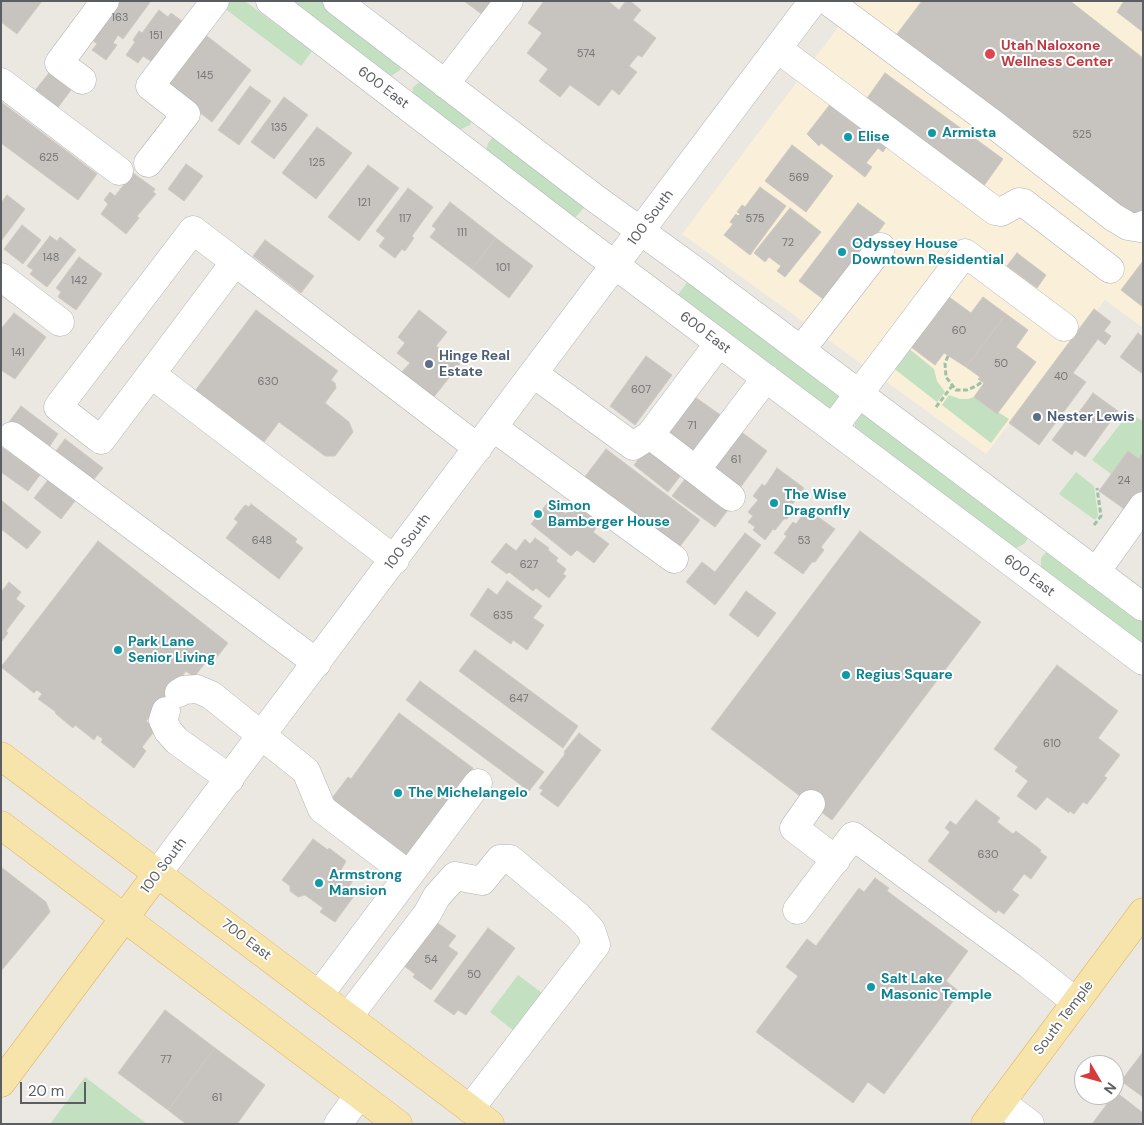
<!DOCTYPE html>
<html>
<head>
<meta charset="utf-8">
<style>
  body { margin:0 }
  #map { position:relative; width:1144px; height:1125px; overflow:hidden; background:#ebe8e1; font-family:"DM Sans",sans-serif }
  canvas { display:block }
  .frame { position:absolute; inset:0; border:2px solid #5a5d61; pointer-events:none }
  .north { position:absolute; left:1074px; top:1055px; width:50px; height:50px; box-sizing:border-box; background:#fff; border:1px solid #bdbec0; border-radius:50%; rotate:127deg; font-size:14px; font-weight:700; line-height:20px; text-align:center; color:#5a5d61 }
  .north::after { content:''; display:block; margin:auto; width:18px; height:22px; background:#d83b3c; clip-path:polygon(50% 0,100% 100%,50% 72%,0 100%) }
  .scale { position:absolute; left:20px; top:1082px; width:66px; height:22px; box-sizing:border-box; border:2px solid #5a5d61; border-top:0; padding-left:6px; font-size:15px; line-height:18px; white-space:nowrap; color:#5a5d61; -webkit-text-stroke:4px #fff; paint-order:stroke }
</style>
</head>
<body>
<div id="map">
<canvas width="1144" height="1125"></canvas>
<div class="frame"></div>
<div class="north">N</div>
<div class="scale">20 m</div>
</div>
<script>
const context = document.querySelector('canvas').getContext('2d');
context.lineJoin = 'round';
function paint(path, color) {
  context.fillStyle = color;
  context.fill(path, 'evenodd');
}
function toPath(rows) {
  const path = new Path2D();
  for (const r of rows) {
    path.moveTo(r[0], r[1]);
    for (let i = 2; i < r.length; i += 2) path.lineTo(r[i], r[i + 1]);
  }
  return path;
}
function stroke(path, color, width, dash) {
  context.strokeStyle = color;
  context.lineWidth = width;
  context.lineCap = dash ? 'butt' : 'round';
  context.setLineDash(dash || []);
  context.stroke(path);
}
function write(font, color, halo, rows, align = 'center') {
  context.font = font + ' "DM Sans",sans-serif';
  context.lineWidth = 4;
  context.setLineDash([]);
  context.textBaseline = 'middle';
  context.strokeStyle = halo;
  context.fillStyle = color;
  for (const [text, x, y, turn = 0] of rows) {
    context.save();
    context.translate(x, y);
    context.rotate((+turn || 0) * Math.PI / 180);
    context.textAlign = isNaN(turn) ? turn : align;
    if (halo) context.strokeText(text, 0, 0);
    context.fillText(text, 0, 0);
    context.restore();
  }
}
const commercial = toPath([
  [858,1,1143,1,1143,328,1105,300,986,454,682,234]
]);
const green = toPath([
  [223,1,245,1,312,51,301,66,220,5],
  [287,1,325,1,401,66,400,70,390,77],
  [421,81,472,121,470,125,459,130,412,95,413,87],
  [493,137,589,202,575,218,486,151,488,143],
  [691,277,843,394,832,408,827,408,677,296],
  [907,347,934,369,937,381,945,392,937,402,892,367],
  [949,395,960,399,968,399,974,397,997,414,998,412,1009,419,991,443,942,405],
  [866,411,1028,534,1027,540,1024,544,1016,548,1011,547,858,433,855,427,855,420,859,413],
  [1129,413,1143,421,1143,457,1141,456,1139,459,1128,451,1111,474,1092,460],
  [1076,472,1094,486,1098,516,1095,520,1059,494],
  [1047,551,1143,616,1143,647,1041,569,1041,558],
  [518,975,542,993,514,1031,490,1012],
  [85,1077,147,1124,50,1124]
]);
const building = toPath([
  [1,1,42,1,17,34,1,22,1,1],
  [115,1,151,1,123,39,118,35,113,43,117,45,106,60,92,50,97,44,89,37,115,1],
  [464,1,500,1,487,18,464,1],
  [544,1,608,1,619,10,626,1,630,1,641,10,633,20,656,38,642,57,638,55,629,66,637,72,619,95,612,89,599,106,570,85,560,97,539,81,548,69,527,53,542,33,528,23,544,1],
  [922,1,1070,1,1143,58,1143,212,1135,222,894,38,922,1],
  [1124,1,1143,1,1143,32,1117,12,1124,1],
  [159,10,168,17,171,13,186,24,155,64,143,56,138,63,126,55,135,42,133,40,139,31,142,33,159,10],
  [199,30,251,70,212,122,159,81,199,30],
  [49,73,71,90,56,110,33,93,49,73],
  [885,73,1003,159,978,194,860,108,885,73],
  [250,86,271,101,239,145,218,130,250,86],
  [284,97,308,115,274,159,251,142,284,97],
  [835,98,889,143,883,152,878,148,866,163,872,167,865,177,821,143,819,146,807,134,835,98],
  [1,102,97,174,78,200,1,143,1,102],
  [317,127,352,153,316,199,282,173,317,127],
  [792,145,833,176,806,212,765,181,792,145],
  [186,164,203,176,184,201,168,189,186,164],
  [368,165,399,188,359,241,328,217,368,165],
  [133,173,155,189,153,192,156,194,137,216,139,218,126,234,101,214,108,204,104,200,110,192,115,196,133,173],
  [760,187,786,206,750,255,724,235,733,224,730,222,736,214,738,216,740,214,737,212,742,205,745,207,760,187],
  [408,188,433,207,412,236,414,238,405,251,402,249,395,258,379,246,385,238,376,231,408,188],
  [7,195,25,209,1,241,1,203,7,195],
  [450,202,496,238,472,269,430,237,436,229,432,226,450,202],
  [858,203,885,223,827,302,799,281,858,203],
  [790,208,821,232,785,277,777,271,781,266,769,257,765,262,754,253,790,208],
  [22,225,41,240,23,264,4,249,22,225],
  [50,236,57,241,60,237,76,250,47,287,30,274,33,270,27,266,50,236],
  [496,238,533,266,509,298,472,269,496,238],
  [265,240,314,276,301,293,253,256,265,240],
  [1017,253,1046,275,1037,288,1007,266,1017,253],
  [79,257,102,274,76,310,58,297,61,292,56,288,79,257],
  [1143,261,1143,307,1121,290,1143,261],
  [949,297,971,313,983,297,1006,314,966,367,944,353,935,365,911,347,949,297],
  [1094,309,1111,322,1104,331,1111,336,1105,345,1098,339,1073,373,1086,382,1039,445,1009,423,1094,309],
  [256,310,338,371,331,380,335,383,336,388,325,403,349,422,353,432,335,456,325,456,279,422,264,442,195,391,256,310],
  [419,310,447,332,436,346,460,364,433,398,401,373,410,363,397,353,405,343,398,337,419,310],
  [14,313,46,337,15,379,1,370,1,329,14,313],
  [1006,314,1028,330,1016,347,1036,362,997,414,974,397,984,383,978,379,980,377,966,367,1006,314],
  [1138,333,1143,337,1143,374,1120,357,1138,333],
  [646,356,672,375,635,425,610,406,646,356],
  [1093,393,1118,411,1085,457,1075,450,1072,455,1052,440,1073,412,1077,415,1093,393],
  [692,395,722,416,691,457,661,436,692,395],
  [21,406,58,434,47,450,9,422,21,406],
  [736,428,767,451,737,492,706,469,736,428],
  [65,439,103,468,91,483,53,455,65,439],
  [649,445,684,471,668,492,634,465,649,445],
  [3,448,40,475,28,491,1,472,1,450,3,448],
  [606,449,700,520,678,549,584,478,606,449],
  [1128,451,1139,459,1141,455,1143,457,1143,489,1127,511,1099,491,1128,451],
  [777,468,804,488,791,506,793,512,787,519,784,519,775,530,773,529,765,540,753,530,755,527,748,522,753,516,748,512,758,500,753,496,762,484,765,486,777,468],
  [688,475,731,506,715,527,672,496,688,475],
  [48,480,75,501,61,519,34,498,48,480],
  [2,501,41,532,27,549,1,529,2,501],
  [549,501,566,514,574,504,600,523,593,532,609,544,594,563,577,550,571,556,531,524,549,501],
  [251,504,297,539,295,542,303,548,279,579,226,538,238,522,234,519,245,505,249,507,251,504],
  [807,509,835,529,821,547,824,550,815,562,812,562,803,574,774,553,787,536,784,534,793,522,796,524,807,509],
  [860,531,981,622,832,820,711,729,860,531],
  [745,533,761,545,715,605,686,582,702,562,715,572,745,533],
  [535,538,549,548,548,550,558,558,556,561,566,569,563,574,566,576,549,598,536,588,533,591,509,572,507,574,491,562,506,543,516,551,525,539,530,544,535,538],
  [98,541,228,643,213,662,209,658,194,677,186,671,173,688,186,698,173,715,159,706,146,721,156,729,142,747,146,751,134,768,101,742,103,739,97,735,94,740,75,725,73,728,55,713,56,712,38,699,42,694,37,690,34,693,1,667,98,541],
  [507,581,542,606,533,618,544,625,527,650,513,640,511,644,470,615,488,588,497,595,507,581],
  [9,582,21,592,16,599,25,606,6,631,8,633,1,642,1,592,9,582],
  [746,591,776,613,758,637,729,615,746,591],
  [475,650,578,726,563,748,459,671,475,650],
  [1057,665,1118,711,1098,738,1120,755,1104,776,1107,778,1087,804,1083,802,1074,814,1070,811,1069,813,1047,797,1036,810,1017,796,1028,781,1015,771,1018,767,994,749,1057,665],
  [420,681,544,772,529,791,406,700,420,681],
  [399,713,473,768,406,860,329,802,348,777,351,779,399,713],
  [579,733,601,750,558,807,540,794,543,790,539,788,565,754,564,752,579,733],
  [976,800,1000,818,997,822,1013,834,1016,831,1041,850,1040,852,1047,857,1031,879,1024,874,1012,890,1019,895,1004,914,998,910,996,913,928,861,950,832,945,828,950,821,956,825,976,800],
  [313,839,328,850,329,848,346,861,341,870,354,879,346,891,354,896,335,922,320,912,323,908,305,895,298,897,290,891,290,886,282,880,313,839],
  [1,867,46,902,50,912,1,971,1,867],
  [875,878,889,888,887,891,968,951,946,981,960,992,884,1094,868,1082,853,1103,756,1032,798,976,786,967,807,939,816,946,859,888,864,892,875,878],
  [436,922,456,936,448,946,458,953,431,990,413,977,415,974,404,966,436,922],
  [488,928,515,948,466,1015,458,1010,454,1015,434,1001,488,928],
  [165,1010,215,1048,168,1110,118,1073,165,1010],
  [215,1048,265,1085,237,1124,186,1124,168,1110,215,1048],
  [1143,1052,1143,1097,1121,1081,1143,1052],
  [1116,1092,1143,1113,1143,1124,1092,1124,1116,1092]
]);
const path = toPath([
  [948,356,945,363,946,377,956,390,967,390,976,386,982,382],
  [936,407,952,386],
  [1094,525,1101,516,1097,488]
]);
const minor = toPath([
  [270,1,563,226,1143,661],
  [337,1,596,199,689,266,1143,607],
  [828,1,992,123,1113,217,1128,226,1140,228,1143,225],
  [778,49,995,211,1001,212,1019,202,1024,203,1110,269],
  [82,80,59,63,105,1],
  [1,82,119,171],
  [445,84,509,1],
  [148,163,186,114,150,86,215,1],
  [1,277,60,322],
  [801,350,881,247],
  [151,374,101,440,58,407,193,230,235,262],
  [534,374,633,446,650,435,719,343],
  [494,428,674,559],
  [833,428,965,253,1064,327],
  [650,435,731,497],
  [12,436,317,663],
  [696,470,766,378],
  [395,560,151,374,235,262,478,448],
  [1096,572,1143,506],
  [179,693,184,690,197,689,211,695,306,771,322,809,409,875],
  [166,711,163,720,168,731,177,741,230,779],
  [811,804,794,828,836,860],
  [157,874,813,1],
  [797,910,853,836,1028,964,1076,1002],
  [319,995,478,783],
  [348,1017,427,914,437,896,455,876,482,881,500,859,510,859,578,916,591,930,596,945,470,1109],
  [1001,1102,1030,1124],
  [338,1124,359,1095]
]);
const major = toPath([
  [1,756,490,1124],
  [1,825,398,1124],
  [1,1083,157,874],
  [985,1124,1143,912]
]);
const markers = [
  [990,54,6,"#e0444e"],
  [932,133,5,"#0f9aa8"],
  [848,137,5,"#0f9aa8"],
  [842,252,5,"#0f9aa8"],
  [429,364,5,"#5c6f8a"],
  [1037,417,5,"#5c6f8a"],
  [774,503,5,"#0f9aa8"],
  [538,514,5,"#0f9aa8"],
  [118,650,5,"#0f9aa8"],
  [846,675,5,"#0f9aa8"],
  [398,793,5,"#0f9aa8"],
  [319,883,5,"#0f9aa8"],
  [871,987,5,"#0f9aa8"]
];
const numberNames = [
  ["163",120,18],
  ["151",156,36],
  ["574",586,54],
  ["145",205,76],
  ["135",279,128],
  ["525",1082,135],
  ["625",49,158],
  ["125",317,163],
  ["569",799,178],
  ["121",364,203],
  ["117",405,219],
  ["575",755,219],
  ["111",462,233],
  ["72",788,243],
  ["148",51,258],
  ["101",503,268],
  ["142",79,281],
  ["60",959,331],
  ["141",18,353],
  ["50",1001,364],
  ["40",1061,377],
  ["630",268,382],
  ["607",641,390],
  ["71",692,426],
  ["61",736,460],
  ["24",1124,481],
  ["648",262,541],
  ["53",804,541],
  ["627",529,565],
  ["635",503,616],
  ["647",519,699],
  ["610",1052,744],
  ["630",988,855],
  ["54",431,960],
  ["50",474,975],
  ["77",166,1060],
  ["61",217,1098]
];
const healthNames = [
  ["Utah Naloxone",1001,46],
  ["Wellness Center",1001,62]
];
const streetNames = [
  ["600 East",383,88,37],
  ["100 South",651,218,-53],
  ["600 East",705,333,37],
  ["100 South",408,542,-53],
  ["600 East",1029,576,37],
  ["100 South",164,866,-53],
  ["700 East",246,940,37],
  ["South Temple",1064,1018,-53]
];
const cultureNames = [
  ["Armista",942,133],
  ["Elise",858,137],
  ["Odyssey House",852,244],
  ["Downtown Residential",852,260],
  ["The Wise",784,495],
  ["Dragonfly",784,511],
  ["Simon",548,506],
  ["Bamberger House",548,522],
  ["Park Lane",128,642],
  ["Senior Living",128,658],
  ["Regius Square",856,675],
  ["The Michelangelo",408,793],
  ["Armstrong",329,875],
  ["Mansion",329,891],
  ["Salt Lake",881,979],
  ["Masonic Temple",881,995]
];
const serviceNames = [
  ["Hinge Real",439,356],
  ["Estate",439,372],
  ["Nester Lewis",1047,417]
];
paint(commercial, '#faefd8');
paint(green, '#c3e1c0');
paint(building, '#c7c3be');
stroke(building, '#cfc9c0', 1);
stroke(minor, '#b2b4b8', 29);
stroke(major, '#e3b462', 29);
stroke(path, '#9bc3a3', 3, [5, 2.5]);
stroke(minor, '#fff', 28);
stroke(major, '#f7e4ab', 28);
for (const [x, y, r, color] of markers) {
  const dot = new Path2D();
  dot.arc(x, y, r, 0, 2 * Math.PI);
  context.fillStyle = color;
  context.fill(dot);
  stroke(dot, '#fff', 2);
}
write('11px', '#757678', null, numberNames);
write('bold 14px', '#be3a42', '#fff', healthNames, 'left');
write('14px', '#5a5d61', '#fff', streetNames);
write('bold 14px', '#0d838f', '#fff', cultureNames, 'left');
write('bold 14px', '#4e5e75', '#fff', serviceNames, 'left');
</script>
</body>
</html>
